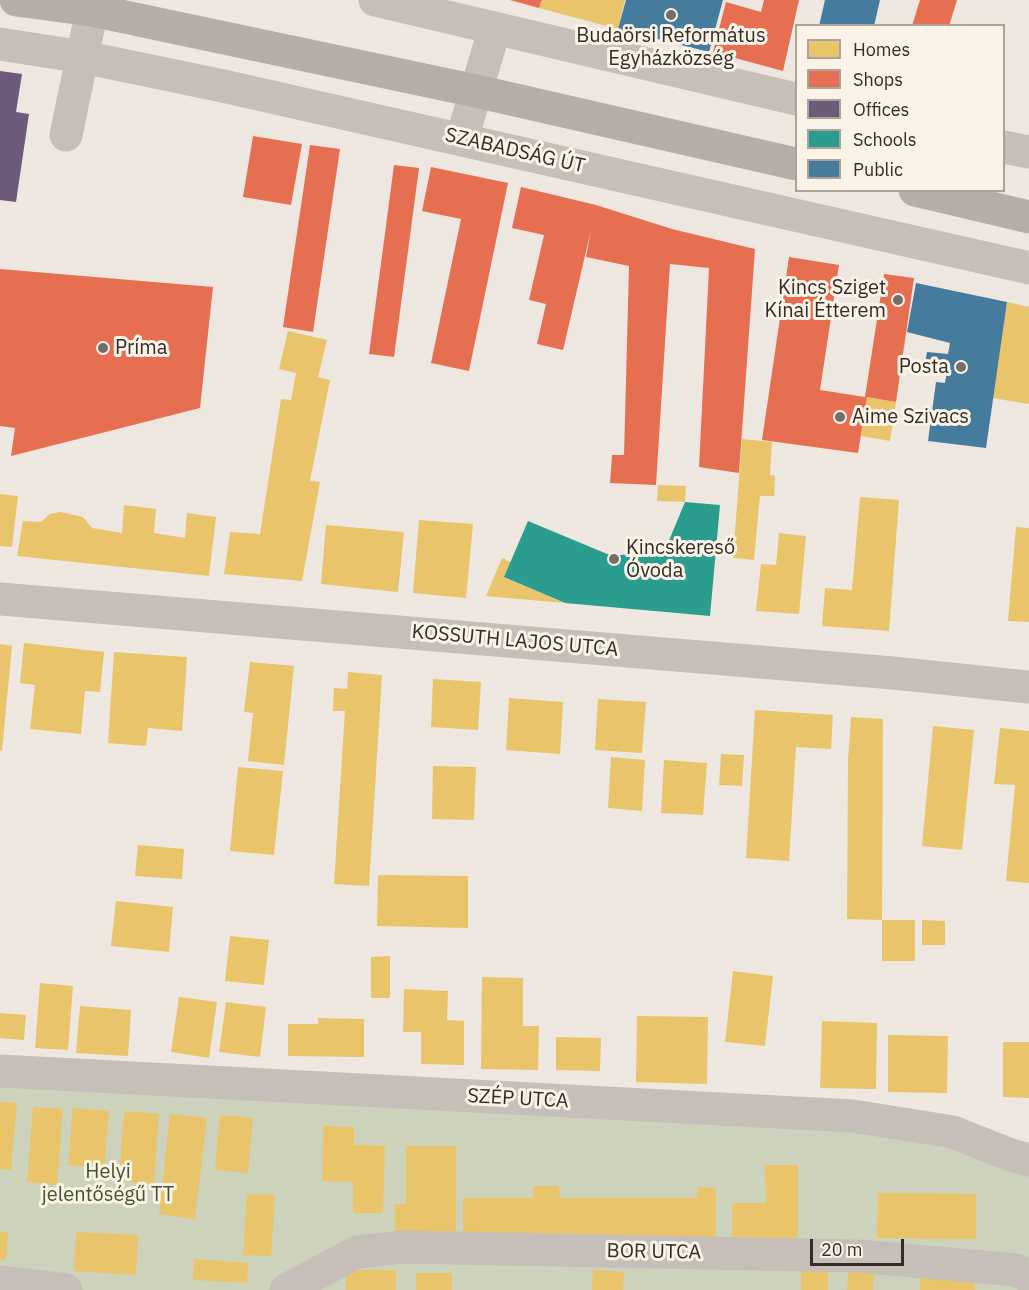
<!DOCTYPE html>
<html>
<head>
<meta charset="utf-8">
<style>
  body { margin:0 }
  #map { position:relative; width:1029px; height:1290px; overflow:hidden; background:#ede7e0; font-family:"IBM Plex Sans",sans-serif }
  canvas { display:block }
  .legend { position:absolute; left:795px; top:24px; width:210px; height:168px; box-sizing:border-box; background:#f9f2e7; border:2px solid #aba39a; margin:0; padding:8px 10px; list-style:none; font-size:18px; color:#362c27 }
  .legend li { display:flex; align-items:center; gap:12px; height:30px }
  .legend b { width:30px; border:2px solid #aba39a }
  .scale { position:absolute; left:810px; top:1239px; width:94px; height:27px; box-sizing:border-box; border:3px solid #362c27; border-top:0; padding-left:8px; font-size:18px; line-height:21px; white-space:nowrap; color:#362c27; -webkit-text-stroke:4px #f9f2e7; paint-order:stroke }
</style>
</head>
<body>
<div id="map">
<canvas width="1029" height="1290"></canvas>
<ul class="legend">
<li><b style="height:16px;background:#e9c46a"></b>Homes</li>
<li><b style="height:16px;background:#e76f51"></b>Shops</li>
<li><b style="height:16px;background:#6d597a"></b>Offices</li>
<li><b style="height:16px;background:#2a9d8f"></b>Schools</li>
<li><b style="height:16px;background:#457b9d"></b>Public</li>
</ul>
<div class="scale">20 m</div>
</div>
<script>
const context = document.querySelector('canvas').getContext('2d');
context.lineJoin = 'round';
function paint(path, color) {
  context.fillStyle = color;
  context.fill(path, 'evenodd');
}
function toPath(rows) {
  const path = new Path2D();
  for (const r of rows) {
    path.moveTo(r[0], r[1]);
    for (let i = 2; i < r.length; i += 2) path.lineTo(r[i], r[i + 1]);
  }
  return path;
}
function stroke(path, color, width, dash) {
  context.strokeStyle = color;
  context.lineWidth = width;
  context.lineCap = dash ? 'butt' : 'round';
  context.setLineDash(dash || []);
  context.stroke(path);
}
function write(font, color, halo, rows, align = 'center') {
  context.font = font + ' "IBM Plex Sans",sans-serif';
  context.lineWidth = 6;
  context.setLineDash([]);
  context.textBaseline = 'middle';
  context.strokeStyle = halo;
  context.fillStyle = color;
  for (const [text, x, y, turn = 0] of rows) {
    context.save();
    context.translate(x, y);
    context.rotate((+turn || 0) * Math.PI / 180);
    context.textAlign = isNaN(turn) ? turn : align;
    if (halo) context.strokeText(text, 0, 0);
    context.fillText(text, 0, 0);
    context.restore();
  }
}
const green = toPath([
  [0,1071,853,1116,1029,1160,1029,1290,0,1290]
]);
const homes = toPath([
  [542,0,625,0,618,29,539,8],
  [1007,302,1029,307,1029,404,992,398],
  [288,331,327,340,318,377,330,380,310,481,320,482,302,581,224,574,230,532,260,534,281,399,291,400,296,373,279,369],
  [867,397,896,402,890,441,861,436],
  [742,439,772,442,770,475,775,476,774,496,760,496,754,560,733,558],
  [658,485,686,486,685,502,657,501],
  [0,494,18,496,12,547,0,546],
  [860,497,899,500,889,631,822,626,825,588,852,590],
  [124,505,156,509,154,533,185,538,187,513,216,517,209,576,17,556,23,521,41,522,50,514,60,512,83,517,92,528,122,533],
  [419,520,473,524,466,598,413,593],
  [326,525,404,532,398,592,321,584],
  [1016,527,1029,528,1029,622,1008,621],
  [779,533,806,536,799,614,756,611,761,564,776,565],
  [502,558,511,562,504,577,564,603,486,596],
  [24,643,104,652,100,692,85,691,81,734,30,729,35,685,20,683],
  [0,644,12,646,2,751,0,750],
  [114,652,187,657,182,731,148,728,146,746,108,743],
  [250,662,294,666,284,765,248,761,253,713,244,712],
  [348,672,382,675,369,886,334,884,345,711,333,711,334,688,347,689],
  [433,679,481,682,478,730,431,727],
  [509,698,563,702,560,754,506,750],
  [598,699,646,702,642,753,595,750],
  [755,710,833,715,831,749,796,747,789,861,746,858],
  [851,717,883,719,882,920,847,919,848,760],
  [933,726,974,730,962,850,922,846],
  [1000,728,1029,731,1029,883,1006,881,1015,785,994,784],
  [721,754,744,755,742,786,719,785],
  [611,757,645,760,642,811,608,808],
  [664,760,707,763,703,815,661,813],
  [433,766,476,767,474,820,432,819],
  [238,767,283,771,274,855,230,851],
  [138,845,184,849,182,879,135,876],
  [378,875,468,876,468,928,377,926],
  [116,901,173,907,169,952,111,946],
  [882,920,915,920,915,961,882,961],
  [922,920,945,921,945,945,922,945],
  [230,936,269,940,264,985,225,981],
  [390,956,390,998,371,998,371,957],
  [733,971,773,976,765,1046,725,1042],
  [482,977,523,978,523,1026,539,1026,538,1070,481,1069],
  [40,983,73,986,68,1050,35,1048],
  [404,989,448,991,447,1020,464,1021,464,1065,421,1064,421,1032,403,1032],
  [179,997,217,1002,209,1058,171,1052],
  [226,1002,266,1007,260,1057,219,1052],
  [80,1006,131,1010,128,1056,76,1053],
  [0,1013,26,1015,24,1040,0,1038],
  [637,1016,708,1017,707,1084,636,1082],
  [318,1018,364,1019,364,1057,288,1056,288,1024,318,1024],
  [822,1021,877,1023,876,1089,820,1088],
  [888,1035,948,1036,947,1093,888,1092],
  [556,1037,601,1038,600,1071,556,1070],
  [1003,1042,1029,1042,1029,1098,1003,1097],
  [0,1102,17,1103,11,1170,0,1169],
  [33,1107,63,1109,57,1185,27,1182],
  [73,1108,109,1111,104,1169,68,1165],
  [124,1111,159,1114,154,1184,119,1181],
  [170,1114,207,1118,195,1219,159,1214],
  [220,1115,253,1118,248,1173,215,1170],
  [323,1126,354,1127,354,1145,385,1146,383,1213,353,1213,353,1182,322,1181],
  [406,1146,456,1146,456,1239,395,1239,395,1204,406,1204],
  [765,1165,798,1165,798,1238,732,1238,732,1203,766,1203],
  [533,1186,559,1186,560,1198,697,1198,698,1187,716,1188,716,1238,463,1237,463,1198,533,1198],
  [878,1193,976,1194,976,1239,877,1238],
  [247,1194,275,1195,271,1256,243,1255],
  [0,1232,8,1233,6,1260,0,1259],
  [76,1232,138,1235,136,1275,74,1271],
  [194,1259,248,1263,247,1283,193,1280],
  [801,1268,828,1268,828,1290,801,1290],
  [346,1270,396,1270,396,1290,346,1290],
  [593,1270,624,1272,623,1290,592,1290],
  [848,1271,874,1272,873,1290,847,1290],
  [416,1273,452,1273,452,1290,416,1290],
  [920,1278,975,1281,975,1290,920,1290]
]);
const shops = toPath([
  [510,0,542,0,539,8],
  [764,0,799,0,783,71,713,52,726,2,761,12],
  [920,0,957,0,949,26,912,26],
  [253,136,302,144,291,205,243,197],
  [310,145,340,149,313,332,283,327],
  [394,165,419,168,394,357,369,354],
  [431,167,508,183,469,371,431,363,461,219,422,211],
  [521,187,596,205,672,229,755,249,739,473,699,467,709,268,670,264,656,485,610,483,612,455,624,455,629,266,586,257,591,230,563,350,537,344,546,304,529,300,544,235,512,228],
  [789,257,839,265,820,390,865,397,884,274,914,278,896,402,867,397,858,453,762,440],
  [0,269,213,287,200,408,11,456,15,428,0,426]
]);
const offices = toPath([
  [0,71,22,74,16,112,29,114,16,202,0,200]
]);
const schools = toPath([
  [685,502,720,505,710,616,565,603,504,577,528,521,612,556,665,550]
]);
const public = toPath([
  [626,0,723,0,709,52,618,29],
  [825,0,880,0,874,26,819,26],
  [916,283,1007,302,986,448,928,441,936,382,945,383,947,371,924,369,927,352,948,354,950,343,907,332]
]);
const minor = toPath([
  [375,0,796,99],
  [0,44,83,57,223,86,1029,268],
  [66,135,92,10],
  [462,138,495,28],
  [1004,147,1029,152],
  [0,599,893,673,1029,687],
  [0,1071,853,1116,953,1132,1011,1155,1029,1160],
  [0,1282,66,1290],
  [286,1290,357,1252,403,1247,858,1256,1016,1270,1029,1277]
]);
const major = toPath([
  [16,0,92,10,476,91,796,164],
  [915,190,1029,217]
]);
const markers = [
  [671,15,6,"#766d68"],
  [898,300,6,"#766d68"],
  [103,348,6,"#766d68"],
  [961,367,6,"#766d68"],
  [840,417,6,"#766d68"],
  [614,559,6,"#766d68"]
];
const poiNames = [
  ["Budaörsi Református",671,36,"center"],
  ["Egyházközség",671,59,"center"],
  ["Kincs Sziget",886,288,"right"],
  ["Kínai Étterem",886,311,"right"],
  ["Príma",115,348],
  ["Posta",949,367,"right"],
  ["Aime Szivacs",852,417],
  ["Kincskereső",626,548],
  ["Óvoda",626,571]
];
const streetNames = [
  ["SZABADSÁG ÚT",515,151,13],
  ["KOSSUTH LAJOS UTCA",515,641,5],
  ["SZÉP UTCA",518,1099,3],
  ["BOR UTCA",654,1252,1]
];
const parkNames = [
  ["Helyi",108,1172],
  ["jelentőségű TT",108,1195]
];
paint(green, '#cdd2ba');
paint(homes, '#e9c46a');
paint(shops, '#e76f51');
paint(offices, '#6d597a');
paint(schools, '#2a9d8f');
paint(public, '#457b9d');
stroke(minor, '#c6bfb9', 33);
stroke(major, '#b4ada8', 33);
for (const [x, y, r, color] of markers) {
  const dot = new Path2D();
  dot.arc(x, y, r, 0, 2 * Math.PI);
  context.fillStyle = color;
  context.fill(dot);
  stroke(dot, '#f9f2e7', 2);
}
write('20px', '#362c27', '#f9f2e7', poiNames, 'left');
write('20px', '#362c27', '#f9f2e7', streetNames);
write('20px', '#44542b', '#f9f2e7', parkNames);
</script>
</body>
</html>
